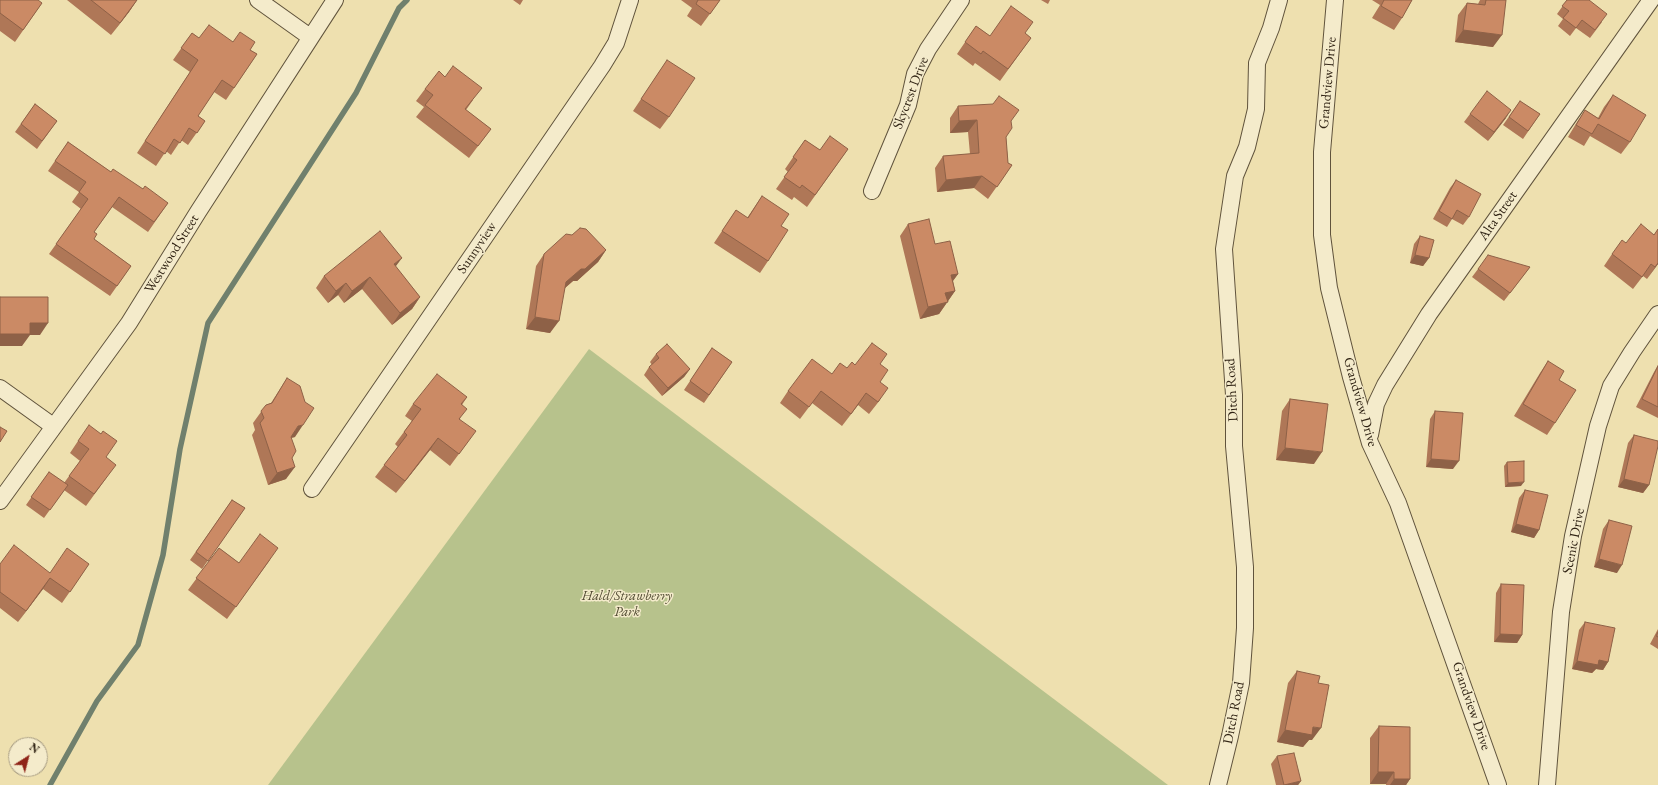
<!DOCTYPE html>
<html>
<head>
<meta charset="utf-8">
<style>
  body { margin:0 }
  #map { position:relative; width:1658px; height:785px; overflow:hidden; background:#eee0af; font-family:"EB Garamond",serif }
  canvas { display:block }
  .north { position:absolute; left:8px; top:737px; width:40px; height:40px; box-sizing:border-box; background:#f4ebcb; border:1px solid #a69b82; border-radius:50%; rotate:36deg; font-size:11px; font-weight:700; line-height:16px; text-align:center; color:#312415 }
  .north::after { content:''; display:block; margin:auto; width:14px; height:18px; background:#8f2418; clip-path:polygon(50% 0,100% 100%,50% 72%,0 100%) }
</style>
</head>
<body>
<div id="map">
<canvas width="1658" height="785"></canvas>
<div class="north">N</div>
</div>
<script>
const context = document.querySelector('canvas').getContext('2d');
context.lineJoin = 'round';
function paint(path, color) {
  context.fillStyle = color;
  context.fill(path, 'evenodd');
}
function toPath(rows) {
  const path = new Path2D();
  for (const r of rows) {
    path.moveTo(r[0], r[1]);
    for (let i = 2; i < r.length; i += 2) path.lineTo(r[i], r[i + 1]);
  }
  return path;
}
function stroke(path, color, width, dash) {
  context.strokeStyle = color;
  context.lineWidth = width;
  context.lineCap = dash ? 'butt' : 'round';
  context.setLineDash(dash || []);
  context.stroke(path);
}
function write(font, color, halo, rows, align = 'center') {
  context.font = font + ' "EB Garamond",serif';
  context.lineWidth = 3;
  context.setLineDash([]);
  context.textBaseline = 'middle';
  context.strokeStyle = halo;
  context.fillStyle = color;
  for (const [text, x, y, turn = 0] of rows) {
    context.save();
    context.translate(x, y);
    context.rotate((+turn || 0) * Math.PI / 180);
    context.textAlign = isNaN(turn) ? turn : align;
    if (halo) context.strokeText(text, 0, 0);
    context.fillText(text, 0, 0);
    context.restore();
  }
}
const green = toPath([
  [589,349,1168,785,268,785]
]);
const stream = toPath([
  [50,785,97,701,138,645,163,555,180,449,208,323,356,93,399,8,407,0]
]);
const minor = toPath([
  [258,0,310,37],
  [1335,0,1322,152,1322,235,1329,288,1351,377,1370,443,1398,503,1498,785],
  [872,191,908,105,915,74,928,49,961,0],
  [0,388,53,426],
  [1370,435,1376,404,1385,385,1429,314,1651,0],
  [312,489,602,66,616,43,630,0],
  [0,501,129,323,198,212,335,0],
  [1218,785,1230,736,1241,683,1245,628,1245,567,1234,446,1234,395,1224,249,1235,176,1247,147,1256,109,1257,63,1271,28,1279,0],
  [1547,785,1561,612,1573,536,1598,426,1611,386,1632,352,1658,314]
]);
const wall = toPath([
  [0,0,42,3,15,42,0,31],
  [67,0,137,0,129,12,111,35],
  [513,0,523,0,520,5],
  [681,0,720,0,701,26,687,16,692,8],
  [1041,0,1050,0,1048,4],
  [1372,0,1412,0,1402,18,1394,30,1372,18,1380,5],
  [1480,0,1506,0,1493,47,1455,42,1458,15,1467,3,1478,4],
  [1567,0,1602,22,1590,38,1576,28,1570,36,1558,26,1563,19,1557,14],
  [976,26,990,36,1025,33,1031,38,1000,81,975,63,973,66,957,54],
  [192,33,199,38,233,42,250,50,257,54,226,100,214,92,198,116,205,121,188,145,181,140,171,155,166,151,156,166,137,153,190,72,173,60],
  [667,60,669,117,660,129,633,111],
  [425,89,473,100,466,110,491,129,469,158,416,117,424,107,416,101],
  [1613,95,1630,142,1621,154,1590,136,1584,146,1568,137,1577,122,1585,110,1598,118,1604,107],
  [1520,101,1540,114,1523,139,1503,125],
  [35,104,57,121,37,149,15,132],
  [958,106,1011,121,1006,137,1008,163,1012,165,988,199,974,188,937,192,935,168,943,156,970,154,968,132,950,133,950,118],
  [1470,114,1506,118,1488,141,1464,122],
  [805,140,820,150,848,149,807,207,794,197,792,200,776,189,788,172,785,169],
  [68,142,111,172,168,203,148,232,112,207,94,232,94,239,131,266,110,296,49,254,81,209,72,202,79,192,48,171],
  [1456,180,1469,217,1463,225,1452,219,1447,227,1433,219,1450,188],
  [762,196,781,226,768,261,760,273,714,243,736,210,747,218],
  [908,224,958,274,953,281,955,291,939,314,920,319,900,236],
  [1658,229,1658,264,1647,279,1643,276,1633,289,1604,266,1612,254,1626,243,1654,235],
  [1420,236,1429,258,1423,266,1410,263,1414,244],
  [606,250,598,262,577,281,573,281,565,288,550,333,526,329,536,266,544,254],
  [396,267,420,297,412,309,392,325,362,289,344,303,338,295,328,303,316,288,324,276],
  [1530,267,1504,301,1472,277,1478,269],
  [712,348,732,362,704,403,684,390],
  [656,354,690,369,684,377,662,396,644,375,649,367,652,365,650,362],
  [1548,361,1559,380,1555,423,1547,435,1514,416,1540,373],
  [880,364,880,400,869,414,858,405,842,426,812,403,800,419,780,403,788,391,855,365],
  [1658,365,1658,418,1636,407,1654,372],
  [287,378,295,437,291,438,292,458,286,479,268,485,252,435,255,430,253,423,266,405,271,403],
  [467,397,462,405,460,419,467,443,450,466,430,450,396,493,375,477,398,447,395,444,412,421,405,416,413,404],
  [1290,399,1314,464,1276,460,1282,411],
  [1435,411,1453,469,1426,467,1430,419],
  [1634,435,1649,485,1643,493,1618,487,1628,443],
  [78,441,106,457,107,477,86,506,64,490,44,518,26,505,49,472,64,483,80,461,70,453],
  [1507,462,1521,486,1505,487,1504,466],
  [1525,490,1539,530,1534,538,1511,532,1519,498],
  [232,500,245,508,202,569,190,560],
  [1609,520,1617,573,1594,567,1603,529],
  [219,548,239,563,270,560,227,619,188,590],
  [0,564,50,573,89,564,62,603,43,589,18,622,0,608],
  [1501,584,1522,635,1517,643,1494,642,1496,593],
  [1585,622,1608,662,1603,670,1596,669,1592,673,1572,669,1579,630],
  [1658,629,1658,649,1650,644],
  [1297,671,1318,683,1312,740,1309,740,1303,747,1277,742,1288,683],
  [1379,726,1410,779,1406,785,1386,785,1386,784,1370,784,1370,738],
  [1277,756,1301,781,1298,785,1276,785,1271,764]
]);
const shadedWall = toPath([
  [137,0,129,12,111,35,120,23],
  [1463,30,1502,35,1493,47,1455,42],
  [1511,110,1506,118,1488,141,1494,132],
  [977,120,968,132,950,133,959,121],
  [982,176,974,188,937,192,946,180],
  [606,250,598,262,577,281,573,281,558,294,566,282,581,269],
  [1415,255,1429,258,1423,266,1410,263],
  [402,258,393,270,394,264],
  [1658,263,1658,264,1647,279],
  [958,274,949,286,951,275],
  [370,277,362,289,344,303,352,291],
  [346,283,338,295,328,303,336,291],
  [955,291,939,314,920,319,928,307,945,293],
  [420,297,412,309,392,325,400,313],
  [535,317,559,321,550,333,526,329],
  [30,323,48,323,40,335,30,335,22,346,0,346,0,334],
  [690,369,684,377,662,396,668,388],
  [866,393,858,405,842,426,851,414],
  [303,425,295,437,290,438,298,426],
  [438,438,430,450,396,493,405,481],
  [1285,448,1322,452,1314,464,1276,460],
  [1431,459,1459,461,1453,469,1426,467],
  [295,467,286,479,268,485,277,473],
  [1624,479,1649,485,1643,493,1618,487],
  [1524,482,1521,486,1505,487,1508,483],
  [1516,524,1539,530,1534,538,1511,532],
  [1599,559,1622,565,1617,573,1594,567],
  [50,578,43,589,18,622],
  [1500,634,1522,635,1517,643,1494,642],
  [1599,660,1608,662,1603,670,1596,669,1592,673,1572,669,1577,661],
  [1313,727,1321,728,1312,740,1309,740,1303,747,1277,742,1285,730],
  [1378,772,1394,772,1386,784,1370,784],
  [1394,779,1410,779,1406,785,1390,785],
  [1301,781,1298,785,1283,785,1284,785]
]);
const building = toPath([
  [0,0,38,0,42,3,23,30,0,13,0,0],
  [91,0,137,0,120,23,91,0],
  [698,0,720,0,710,14,696,4,698,0],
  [1384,0,1412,0,1402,18,1381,6,1384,0],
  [1486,0,1506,0,1502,35,1463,30,1467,3,1485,5,1486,0],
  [1567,0,1589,0,1607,14,1595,30,1582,20,1576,28,1563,18,1569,11,1562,6,1567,0],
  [1011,6,1033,22,1025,33,1031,38,1008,69,983,51,981,54,965,42,976,26,990,36,1011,6],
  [209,25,233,42,240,32,255,42,250,50,257,54,234,88,222,80,198,116,205,121,197,133,189,128,180,143,174,139,165,154,145,141,198,60,181,48,192,33,199,38,209,25],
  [667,60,695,78,669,117,641,99,667,60],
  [453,66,482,88,465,109,491,129,478,146,425,105,433,95,425,89,439,71,445,77,453,66],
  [1487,91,1511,110,1494,132,1470,114,1487,91],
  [1613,95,1646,115,1630,142,1598,124,1592,134,1576,125,1585,110,1599,119,1613,95],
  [999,96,1019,110,1011,121,1012,128,1006,137,1008,163,1012,165,997,187,982,176,946,180,943,156,979,153,977,120,959,121,958,106,993,104,999,96],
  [1520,101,1540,114,1528,131,1509,117,1520,101],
  [35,104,57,121,42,141,21,124,35,104],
  [830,136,848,149,815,195,802,185,800,188,784,177,797,160,793,157,805,140,820,150,830,136],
  [68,142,111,172,113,169,143,189,145,186,168,203,154,222,119,197,94,232,97,234,94,239,131,266,117,286,56,244,88,199,79,192,86,182,55,161,68,142],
  [1456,180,1481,194,1469,217,1457,210,1452,219,1439,211,1456,180],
  [762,196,789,214,781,226,788,230,768,261,722,231,736,210,748,218,762,196],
  [929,219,935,244,950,241,958,274,951,275,955,291,945,293,948,302,928,307,908,224,929,219],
  [1641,224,1654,235,1658,229,1658,263,1655,267,1651,264,1642,277,1612,254,1622,240,1626,243,1641,224],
  [580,228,586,229,606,250,585,269,581,269,566,282,559,321,535,317,544,254,566,234,572,235,580,228],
  [380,231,402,258,394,264,420,297,400,313,370,277,352,291,346,283,336,291,324,276,380,231],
  [1420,236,1434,240,1429,258,1415,255,1420,236],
  [1488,255,1530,267,1510,293,1478,269,1488,255],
  [0,297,48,297,48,323,30,323,30,334,0,334,0,297],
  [872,343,887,354,880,364,888,370,880,382,888,388,878,402,866,393,851,414,821,391,809,407,788,391,812,359,832,374,840,363,847,368,852,362,855,365,872,343],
  [667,344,690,369,668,388,649,367,659,358,656,354,667,344],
  [712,348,732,362,709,395,690,381,712,348],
  [1548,361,1564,371,1559,380,1576,390,1555,423,1523,404,1548,361],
  [1658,366,1658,407,1642,399,1658,366],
  [437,374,467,397,461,404,467,409,459,419,476,431,459,454,438,438,405,481,384,465,407,435,404,432,421,409,413,404,437,374],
  [287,378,300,386,305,402,314,408,303,425,298,426,291,437,296,451,292,458,295,467,277,473,260,423,264,418,261,411,266,405,272,403,287,378],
  [1290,399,1328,404,1322,452,1285,448,1290,399],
  [1435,411,1463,413,1459,461,1431,459,1435,411],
  [89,425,101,434,103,431,117,441,106,457,116,465,94,494,69,476,89,449,78,441,89,425],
  [0,427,7,431,0,442,0,427],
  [1634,435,1658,441,1658,446,1649,485,1624,479,1634,435],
  [1524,461,1524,482,1508,483,1507,462,1524,461],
  [49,472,68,485,50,510,31,497,49,472],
  [1525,490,1548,495,1539,530,1516,524,1525,490],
  [232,500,245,508,208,561,196,552,232,500],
  [1609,520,1632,526,1622,565,1599,559,1609,520],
  [260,534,278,548,236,607,196,578,219,548,239,563,260,534],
  [14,545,50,573,67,548,89,564,70,592,50,578,26,611,0,592,0,564,14,545],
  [1501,584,1524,585,1522,635,1500,634,1501,584],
  [1585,622,1615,628,1608,662,1599,660,1598,665,1577,661,1585,622],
  [1658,632,1658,637,1656,636,1658,632],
  [1297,671,1320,676,1318,683,1329,685,1321,728,1313,727,1312,735,1285,730,1297,671],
  [1379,726,1410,727,1410,779,1394,779,1394,772,1378,772,1379,726],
  [1294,753,1301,781,1284,785,1277,756,1294,753]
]);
const streetNames = [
  ["Grandview Drive",1328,83,-85],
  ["Skycrest Drive",911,93,-69],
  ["Alta Street",1498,216,-55],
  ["Sunnyview",477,248,-56],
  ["Westwood Street",172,254,-58],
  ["Ditch Road",1232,390,-93],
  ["Grandview Drive",1360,402,74],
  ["Scenic Drive",1574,541,-79],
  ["Grandview Drive",1471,706,71],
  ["Ditch Road",1234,713,-79]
];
const parkNames = [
  ["Hald/Strawberry",627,596],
  ["Park",627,612]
];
paint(green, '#b7c28c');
stroke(stream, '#70806d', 5.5);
stroke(minor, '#60533c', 18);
stroke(minor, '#f4ebcb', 16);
paint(wall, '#af7757');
paint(shadedWall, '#8e6147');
paint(building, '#cb8a65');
stroke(building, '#8e6147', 1);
write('14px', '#312415', '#f4ebcb', streetNames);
write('italic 14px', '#524c33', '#f4ebcb', parkNames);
</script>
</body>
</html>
